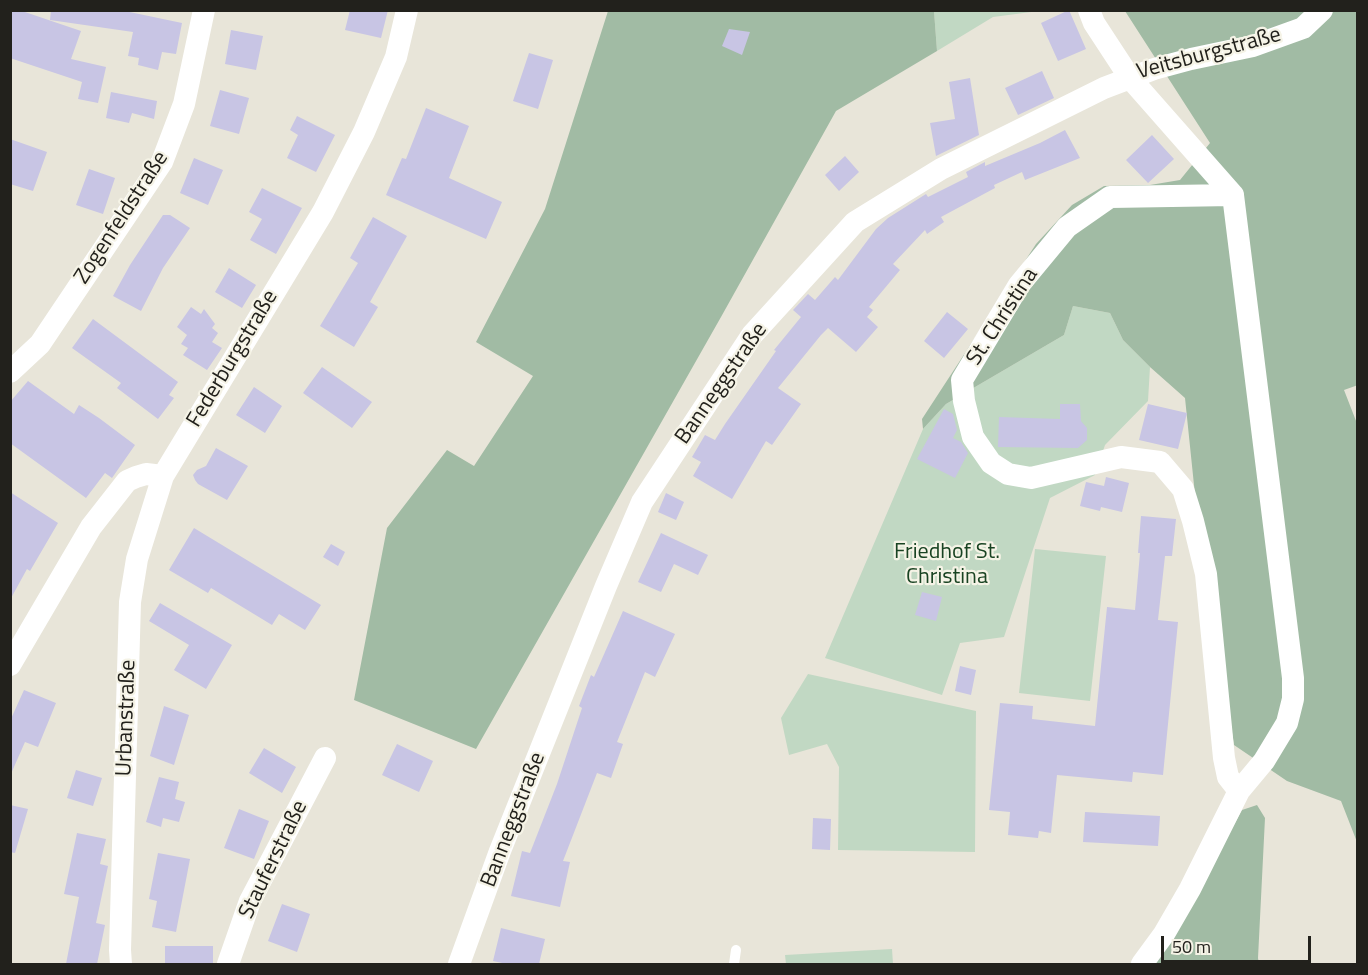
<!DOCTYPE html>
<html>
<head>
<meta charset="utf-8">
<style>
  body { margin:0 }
  #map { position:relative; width:1368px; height:975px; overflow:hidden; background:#e8e5d9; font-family:"Titillium Web",sans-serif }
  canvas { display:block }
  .frame { position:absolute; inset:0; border:12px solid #22211c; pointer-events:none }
  .scale { position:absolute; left:1161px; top:936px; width:150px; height:27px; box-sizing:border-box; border:3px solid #22211c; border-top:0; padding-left:8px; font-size:18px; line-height:21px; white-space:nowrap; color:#22211c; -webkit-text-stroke:4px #f5f3e6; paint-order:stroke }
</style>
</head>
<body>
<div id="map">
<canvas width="1368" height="975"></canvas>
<div class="frame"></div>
<div class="scale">50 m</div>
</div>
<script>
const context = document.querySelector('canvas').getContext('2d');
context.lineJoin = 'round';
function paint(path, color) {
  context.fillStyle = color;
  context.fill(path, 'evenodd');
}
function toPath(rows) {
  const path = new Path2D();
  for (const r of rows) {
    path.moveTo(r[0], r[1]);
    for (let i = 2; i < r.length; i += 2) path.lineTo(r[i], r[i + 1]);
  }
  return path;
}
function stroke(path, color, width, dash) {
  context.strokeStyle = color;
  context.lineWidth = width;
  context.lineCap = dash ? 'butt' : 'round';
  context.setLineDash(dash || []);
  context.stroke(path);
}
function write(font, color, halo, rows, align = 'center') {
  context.font = font + ' "Titillium Web",sans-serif';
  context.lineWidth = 4.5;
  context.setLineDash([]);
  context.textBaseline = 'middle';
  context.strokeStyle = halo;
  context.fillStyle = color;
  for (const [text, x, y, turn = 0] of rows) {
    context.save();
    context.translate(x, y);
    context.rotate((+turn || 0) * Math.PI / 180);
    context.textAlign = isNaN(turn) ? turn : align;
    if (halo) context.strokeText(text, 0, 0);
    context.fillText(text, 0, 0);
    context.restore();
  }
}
const green = toPath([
  [934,11,1039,11,993,17,937,51],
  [1073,306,1110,313,1123,340,1150,367,1148,401,1105,445,1095,475,1050,498,1004,637,960,643,942,695,825,658,923,429,946,404,1064,335],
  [1035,549,1106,556,1090,701,1019,693],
  [808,674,976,711,975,852,838,850,839,767,827,744,789,755,781,718],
  [892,949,893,964,786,964,785,955]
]);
const forest = toPath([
  [608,11,934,11,937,51,836,111,721,317,476,749,354,700,387,528,447,450,474,466,533,376,476,342,545,209],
  [1125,11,1357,11,1358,385,1344,390,1358,426,1357,842,1341,801,1287,781,1234,745,1197,514,1185,398,1150,367,1123,340,1110,313,1073,306,1064,335,946,404,923,429,922,419,1036,244,1072,205,1104,186,1150,185,1180,180,1210,143],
  [1257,805,1265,818,1258,958,1259,964,1152,964,1169,943,1242,810]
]);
const building = toPath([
  [10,10,19,10,81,31,71,59,106,67,98,103,78,99,82,82,10,58],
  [51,10,120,10,182,23,176,54,162,52,158,70,138,65,139,58,128,56,133,32,50,20],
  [350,10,388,10,381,38,345,30],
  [1069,10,1086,49,1058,61,1041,23],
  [729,29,750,32,742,55,722,46],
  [231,30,263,36,256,70,225,64],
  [529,53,553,60,538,109,513,101],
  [1042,71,1054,98,1018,115,1005,88],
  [970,78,979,135,936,156,930,123,955,119,949,82],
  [220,90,249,98,239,134,210,126],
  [111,92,157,101,154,119,132,113,129,123,106,118],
  [426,108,469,126,449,178,502,202,486,239,386,195,402,158,406,159],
  [297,116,335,135,316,172,287,158,298,135,290,130],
  [1065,130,1080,158,1025,180,1022,172,994,185,995,188,941,217,944,222,927,234,925,230,893,264,900,270,869,307,873,310,867,317,878,327,856,352,828,328,821,335,778,388,801,404,772,445,766,441,732,499,693,476,701,462,692,457,705,435,715,440,725,424,776,351,774,350,801,317,793,310,808,294,815,300,835,277,838,280,876,229,888,218,926,194,928,197,968,177,966,172,985,162,985,166,1040,143],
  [1152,135,1174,159,1148,183,1126,160],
  [10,139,47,152,33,191,10,184],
  [845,156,859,172,839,191,825,175],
  [194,158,223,170,208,205,180,193],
  [89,169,115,178,103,214,76,205],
  [262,188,302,208,276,254,250,240,262,219,249,212],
  [163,215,170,215,190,228,163,268,141,311,113,296,130,265],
  [373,217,407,236,370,302,378,307,354,347,320,326,358,263,350,258],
  [229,268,256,285,242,308,215,292],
  [191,307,201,314,204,309,215,324,212,328,218,333,212,342,222,348,207,370,183,355,188,348,181,344,187,335,177,327],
  [947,312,968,329,944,358,924,341],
  [93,319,178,382,169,395,174,398,158,419,117,388,121,383,72,348],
  [322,367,372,402,352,428,303,393],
  [28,381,74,414,79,405,99,418,135,445,112,478,105,473,86,498,10,443,10,402],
  [254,387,282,406,265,433,236,415],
  [1060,404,1080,404,1081,421,1087,428,1087,440,1078,448,998,447,999,417,1060,419],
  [1148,404,1187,413,1178,449,1139,440],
  [944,409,953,414,957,430,953,438,961,442,968,453,955,478,917,459],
  [216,448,248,466,227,500,198,484,195,480,193,475,197,470,206,466],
  [1106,477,1129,483,1122,512,1101,507,1100,511,1080,506,1086,482,1104,486],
  [10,492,58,523,30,571,27,569,10,600],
  [666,493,684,502,676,520,658,512],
  [1141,516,1176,519,1172,556,1165,556,1158,620,1178,622,1163,775,1133,772,1132,782,1057,775,1051,833,1039,831,1038,838,1008,835,1010,812,989,810,1000,703,1033,706,1032,719,1095,726,1107,607,1135,610,1140,553,1138,553],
  [194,528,321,605,305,630,279,614,272,625,211,588,208,593,169,570],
  [661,533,708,555,698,575,674,564,661,592,638,582],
  [331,544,345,552,338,566,323,557],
  [922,592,942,597,936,621,915,615],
  [160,603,232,645,206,689,174,670,189,645,149,621],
  [623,611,675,634,655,677,645,672,617,742,623,744,611,778,597,773,563,861,570,862,560,907,511,896,522,851,530,853,557,784,582,708,579,706,591,675,594,677],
  [960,666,976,670,971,695,955,691],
  [24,690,56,703,38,747,25,742,10,776,10,721],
  [164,706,189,715,174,765,150,756],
  [397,744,433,761,419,792,382,775],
  [264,748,296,767,282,793,249,773],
  [76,770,102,778,93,806,67,798],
  [159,777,179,782,175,799,185,802,179,822,163,818,161,827,146,822],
  [10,805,28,809,15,853,10,852],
  [239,809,269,821,254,859,224,848],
  [1085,812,1160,816,1158,846,1083,842],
  [813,818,831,819,830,850,812,849],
  [77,833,106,839,100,864,108,866,96,923,105,925,97,964,66,964,79,897,64,894],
  [158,853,190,859,176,932,152,927,157,901,149,899],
  [282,904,310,914,297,952,268,941],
  [501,928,545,939,539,964,507,964,493,961],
  [165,946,213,946,213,963,165,964]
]);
const lane = toPath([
  [734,964,736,950]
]);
const street = toPath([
  [1089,10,1094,23,1130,78,1233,195],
  [1233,195,1110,197,1067,227,1019,285,962,380,964,401,973,437,991,463,1008,474,1031,478,1121,457,1160,462,1183,489,1193,521,1206,574,1224,758,1228,777,1239,791],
  [10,372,40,344,162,162,184,104,204,10],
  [10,665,91,527,127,481,136,477,146,474,163,476,323,212,364,132,396,57,407,10],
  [121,964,120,950,130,602,137,559,163,476],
  [228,964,250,901,325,758],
  [459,964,500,851,606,586,642,502,752,335,855,222,941,169,1104,88,1154,69,1191,59,1253,46,1303,28,1322,10],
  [1142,964,1164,934,1190,889,1239,791,1264,761,1287,723,1293,699,1293,678,1233,195]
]);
const streetNames = [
  ["Veitsburgstraße",1209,54,-15],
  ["Zogenfeldstraße",122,218,-57],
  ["St. Christina",1003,317,-57],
  ["Federburgstraße",233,359,-59],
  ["Banneggstraße",722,384,-55],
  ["Urbanstraße",127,718,-88],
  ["Banneggstraße",514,820,-69],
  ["Stauferstraße",274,860,-64]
];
const parkNames = [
  ["Friedhof St.",947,553],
  ["Christina",947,578]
];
paint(green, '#c1d8c3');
paint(forest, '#a1bba4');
paint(building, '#c8c5e4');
stroke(lane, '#fff', 10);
stroke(street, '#fff', 22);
write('22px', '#22211c', '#f5f3e6', streetNames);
write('22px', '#194322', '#f5f3e6', parkNames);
</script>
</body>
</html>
